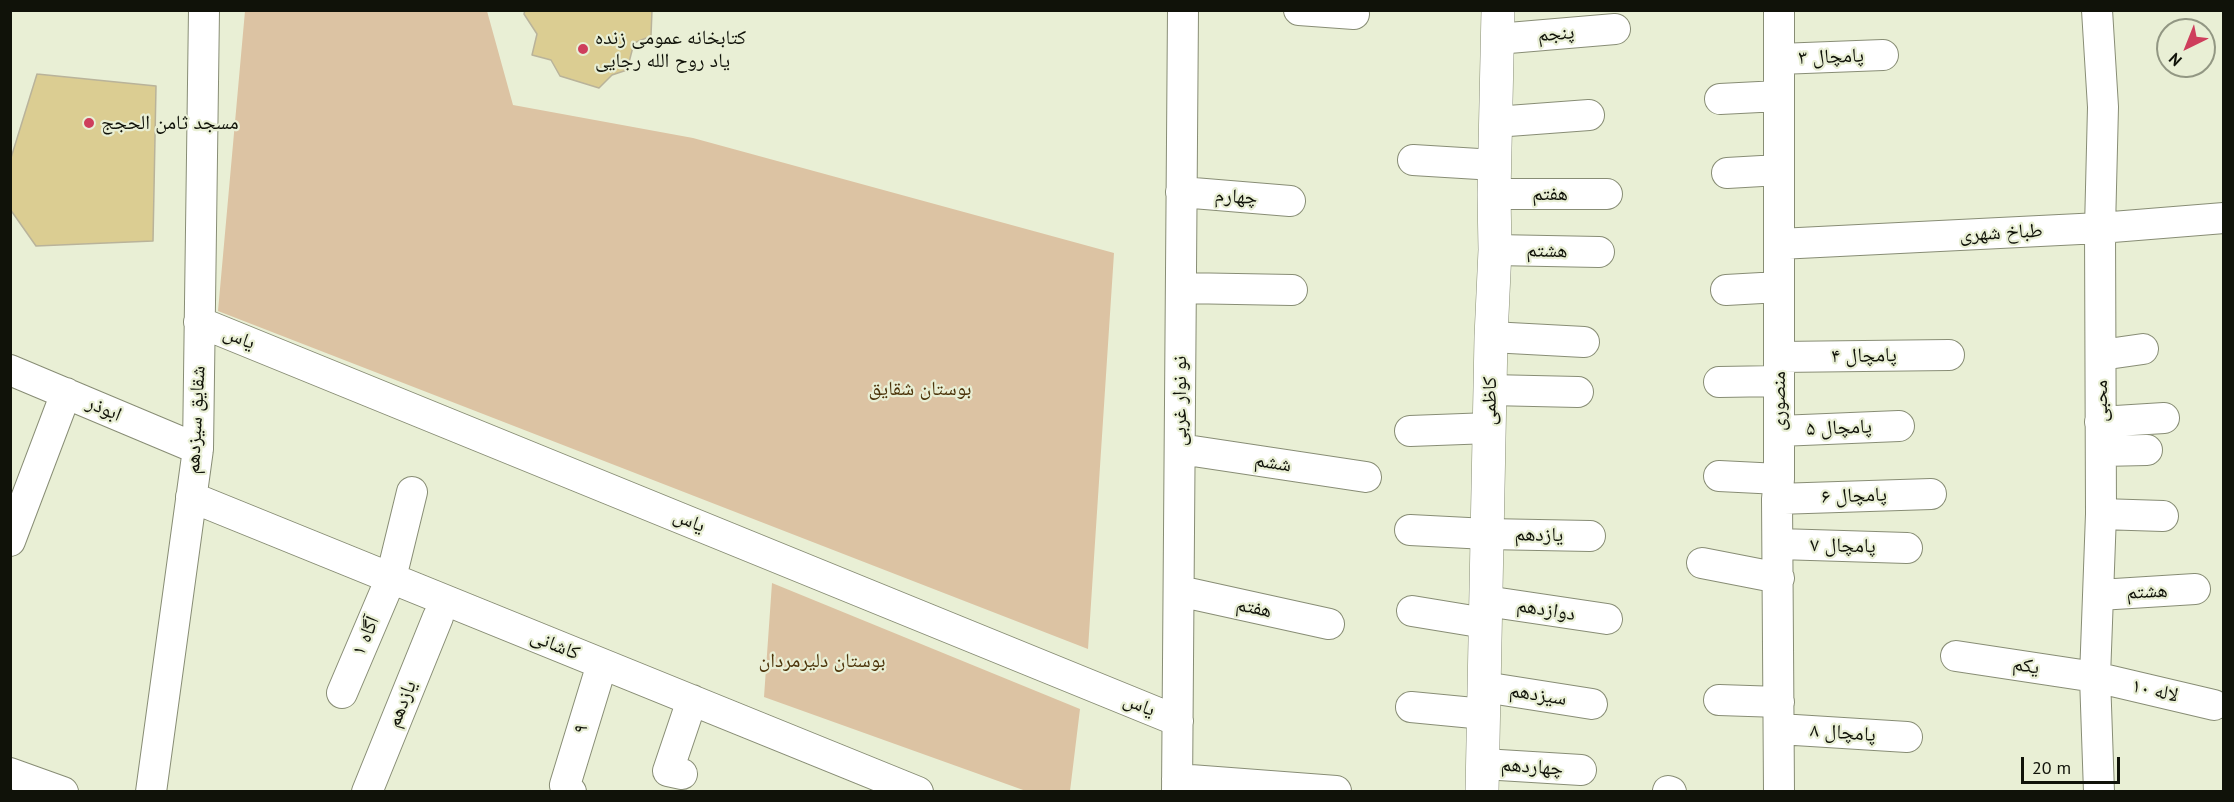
<!DOCTYPE html>
<html>
<head>
<meta charset="utf-8">
<style>
  body { margin:0 }
  #map { position:relative; width:2234px; height:802px; overflow:hidden; background:#e9efd5; font-family:"PT Sans",sans-serif }
  canvas { display:block }
  .frame { position:absolute; inset:0; border:12px solid #101209; pointer-events:none }
  .north { position:absolute; left:2156px; top:18px; width:60px; height:60px; box-sizing:border-box; background:#e9efd5; border:2px solid #929783; border-radius:50%; rotate:223deg; font-size:16px; font-weight:700; line-height:24px; text-align:center; color:#101209 }
  .north::after { content:''; display:block; margin:auto; width:21px; height:27px; background:#ce3e5c; clip-path:polygon(50% 0,100% 100%,50% 72%,0 100%) }
  .scale { position:absolute; left:2021px; top:757px; width:99px; height:27px; box-sizing:border-box; border:3px solid #101209; border-top:0; padding-left:8px; font-size:18px; line-height:21px; white-space:nowrap; color:#101209; -webkit-text-stroke:4px #e9efd5; paint-order:stroke }
</style>
</head>
<body>
<div id="map">
<canvas width="2234" height="802"></canvas>
<div class="frame"></div>
<div class="north">N</div>
<div class="scale">20 m</div>
</div>
<script>
const context = document.querySelector('canvas').getContext('2d');
context.lineJoin = 'round';
function paint(path, color) {
  context.fillStyle = color;
  context.fill(path, 'evenodd');
}
function toPath(rows) {
  const path = new Path2D();
  for (const r of rows) {
    path.moveTo(r[0], r[1]);
    for (let i = 2; i < r.length; i += 2) path.lineTo(r[i], r[i + 1]);
  }
  return path;
}
function stroke(path, color, width, dash) {
  context.strokeStyle = color;
  context.lineWidth = width;
  context.lineCap = dash ? 'butt' : 'round';
  context.setLineDash(dash || []);
  context.stroke(path);
}
function write(font, color, halo, rows, align = 'center') {
  context.font = font + ' "PT Sans","Noto Naskh Arabic",sans-serif';
  context.lineWidth = 4.5;
  context.setLineDash([]);
  context.textBaseline = 'middle';
  context.strokeStyle = halo;
  context.fillStyle = color;
  for (const [text, x, y, turn = 0] of rows) {
    context.save();
    context.translate(x, y);
    context.rotate((+turn || 0) * Math.PI / 180);
    context.textAlign = isNaN(turn) ? turn : align;
    if (halo) context.strokeText(text, 0, 0);
    context.fillText(text, 0, 0);
    context.restore();
  }
}
const green = toPath([
  [245,11,487,11,513,105,693,138,1114,253,1088,649,218,311],
  [772,583,1080,709,1070,791,1026,791,764,697]
]);
const building = toPath([
  [525,10,652,10,651,36,634,43,627,70,612,75,599,88,560,76,551,60,532,55,537,34,524,14,525,10],
  [37,74,156,86,153,241,36,246,10,209,10,161,37,74]
]);
const minor = toPath([
  [1299,10,1354,14],
  [1779,10,1779,479,1777,499,1779,792],
  [2097,10,2103,107,2100,228,2101,514,2095,677,2099,792],
  [1497,39,1615,29],
  [1779,59,1883,55],
  [1720,99,1779,96],
  [1495,122,1589,115],
  [1413,160,1495,165],
  [1727,173,1779,170],
  [1181,192,1290,201],
  [1494,194,1607,194],
  [1779,244,2100,228,2224,218],
  [1495,250,1599,252],
  [1181,288,1292,290],
  [1726,290,1779,287],
  [199,322,1178,721],
  [1491,337,1584,342],
  [2101,355,2143,349],
  [1779,357,1949,355],
  [10,370,198,449],
  [1719,382,1779,381],
  [1490,390,1578,392],
  [2100,422,2164,418],
  [1410,431,1490,428],
  [1779,431,1899,426],
  [1180,449,1366,477],
  [2101,451,2147,450],
  [1719,476,1779,479],
  [191,497,918,792],
  [1777,499,1931,494],
  [2101,514,2163,516],
  [1410,530,1487,534,1590,536],
  [10,541,66,393],
  [1779,544,1907,548],
  [1702,563,1779,578],
  [1179,591,1329,624],
  [2099,595,2195,589],
  [1486,601,1607,619],
  [1412,611,1485,623],
  [1956,656,2095,677,2214,705],
  [1484,687,1592,704],
  [342,693,391,578,412,492],
  [1719,700,1779,702],
  [1411,707,1484,714],
  [1779,729,1907,737],
  [1483,764,1581,770],
  [10,773,63,792],
  [682,774,668,771,692,700],
  [1177,779,1336,791],
  [1668,791,1671,792],
  [151,792,198,449,204,10],
  [367,792,438,617],
  [571,792,565,785,602,664],
  [1177,792,1183,10]
]);
const tertiary = toPath([
  [1482,792,1491,337,1495,250,1494,194,1498,10]
]);
const markers = [
  [583,49,6,"#ce3e5c"],
  [89,123,6,"#ce3e5c"]
];
const streetNames = [
  ["پنجم",1556,34,-5],
  ["۳ پامچال",1831,57,-2],
  ["هفتم",1550,194],
  ["چهارم",1236,197,4],
  ["طباخ شهری",2001,233,-3],
  ["هشتم",1547,251,1],
  ["یاس",239,338,22],
  ["پامچال ۴",1864,356,-1],
  ["نو نوار غربی",1180,401,-90],
  ["کاظمی",1490,401,-89],
  ["منصوری",1779,401,-90],
  ["محبی",2101,401,-90],
  ["ابوذر",104,409,23],
  ["شقایق سیزدهم",196,420,-87],
  ["۵ پامچال",1839,428,-2],
  ["ششم",1273,463,9],
  ["۶ پامچال",1854,496,-2],
  ["یاس",689,521,22],
  ["یازدهم",1539,535,1],
  ["۷ پامچال",1843,546,1],
  ["هشتم",2147,592,-3],
  ["هفتم",1254,608,12],
  ["دوازدهم",1546,610,9],
  ["آگاه ۱",366,636,-67],
  ["کاشانی",555,645,22],
  ["یکم",2026,666,9],
  ["لاله ۱۰",2155,691,13],
  ["سیزدهم",1538,695,9],
  ["یازدهم",402,704,-68],
  ["یاس",1139,705,22],
  ["۹",581,729,-73],
  ["۸ پامچال",1843,733,4],
  ["چهاردهم",1532,767,4]
];
const poiNames = [
  ["کتابخانه عمومی زنده",595,38],
  ["یاد روح الله رجایی",595,61],
  ["مسجد ثامن الحجج",101,123]
];
const parkNames = [
  ["بوستان شقایق",920,389],
  ["بوستان دلیرمردان",822,661]
];
paint(green, '#dcc3a3');
paint(building, '#dbcd92');
stroke(building, '#b9b39a', 1.5);
stroke(minor, '#888d75', 32);
stroke(tertiary, '#888d75', 34);
stroke(minor, '#fff', 30);
stroke(tertiary, '#fff', 33);
for (const [x, y, r, color] of markers) {
  const dot = new Path2D();
  dot.arc(x, y, r, 0, 2 * Math.PI);
  context.fillStyle = color;
  context.fill(dot);
  stroke(dot, '#e9efd5', 2);
}
write('20px', '#101209', '#e9efd5', streetNames);
write('20px', '#101209', '#e9efd5', poiNames, 'left');
write('20px', '#4b3309', '#e9efd5', parkNames);
</script>
</body>
</html>
